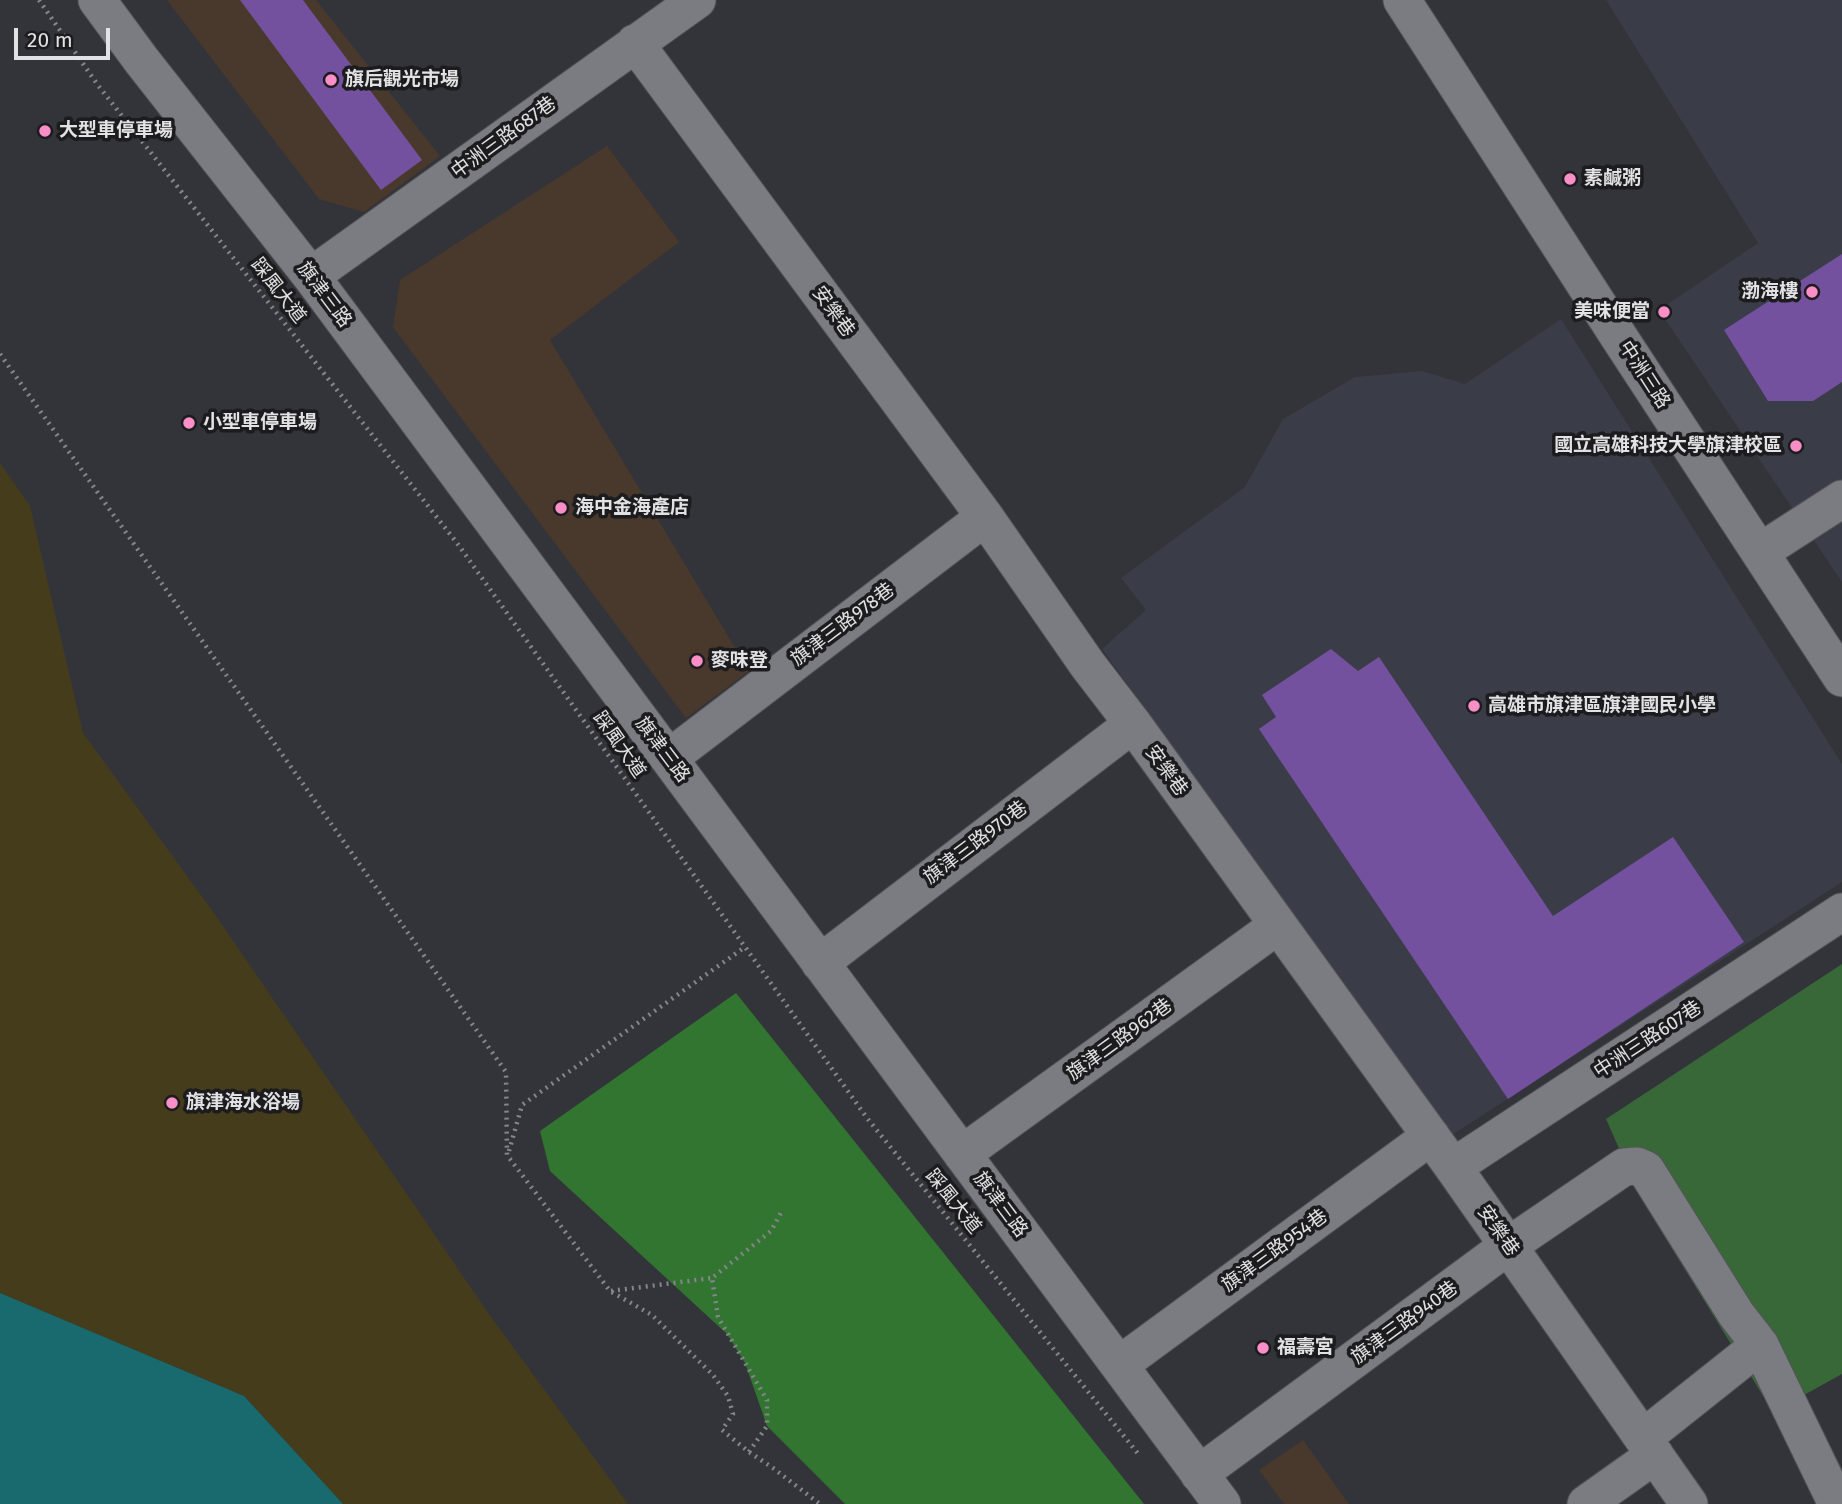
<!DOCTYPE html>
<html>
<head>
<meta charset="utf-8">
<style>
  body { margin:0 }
  #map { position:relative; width:1842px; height:1504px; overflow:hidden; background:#333439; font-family:"Fira Sans",sans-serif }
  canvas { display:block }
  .scale { position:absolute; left:14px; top:28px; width:96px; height:32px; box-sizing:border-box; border:4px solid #e2e2e5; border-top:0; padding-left:9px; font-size:21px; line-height:24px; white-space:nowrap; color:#e2e2e5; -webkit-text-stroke:5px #1c1c1e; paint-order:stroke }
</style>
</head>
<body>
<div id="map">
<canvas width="1842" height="1504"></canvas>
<div class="scale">20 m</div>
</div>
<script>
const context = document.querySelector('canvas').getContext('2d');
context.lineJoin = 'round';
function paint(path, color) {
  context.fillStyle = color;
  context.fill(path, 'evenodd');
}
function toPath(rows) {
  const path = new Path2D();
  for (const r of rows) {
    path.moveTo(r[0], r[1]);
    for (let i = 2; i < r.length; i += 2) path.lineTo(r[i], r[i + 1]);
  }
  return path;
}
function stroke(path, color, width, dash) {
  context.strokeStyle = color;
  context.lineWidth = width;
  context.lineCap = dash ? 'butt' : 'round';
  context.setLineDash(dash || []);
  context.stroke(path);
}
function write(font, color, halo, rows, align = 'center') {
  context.font = font + ' "Fira Sans","Noto Sans TC",sans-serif';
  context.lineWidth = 7;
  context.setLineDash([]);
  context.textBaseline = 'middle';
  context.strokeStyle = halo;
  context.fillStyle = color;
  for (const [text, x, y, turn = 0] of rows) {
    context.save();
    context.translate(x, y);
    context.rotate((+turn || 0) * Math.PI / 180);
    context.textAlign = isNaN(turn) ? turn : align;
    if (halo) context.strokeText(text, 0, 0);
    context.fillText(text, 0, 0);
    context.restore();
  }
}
const commercial = toPath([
  [167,0,316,0,440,156,364,212,319,199],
  [607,146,679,242,550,340,749,671,686,718,393,327,400,280],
  [1303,1440,1349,1504,1284,1504,1259,1470]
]);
const built = toPath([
  [1606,0,1842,0,1842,582,1659,310,1758,243],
  [1561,319,1842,764,1842,882,1452,1135,1102,649,1146,610,1121,578,1245,487,1283,419,1355,377,1422,371,1465,384]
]);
const green = toPath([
  [1842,964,1842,1374,1773,1412,1642,1200,1606,1119]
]);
const forest = toPath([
  [736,993,1144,1504,845,1504,767,1426,745,1363,727,1334,550,1171,540,1131]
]);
const sand = toPath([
  [0,463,30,506,83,733,214,913,491,1317,628,1504,343,1504,244,1396,0,1293]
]);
const water = toPath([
  [0,1293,244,1396,343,1504,0,1504]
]);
const building = toPath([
  [240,0,303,0,422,160,381,190],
  [1842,254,1842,382,1813,401,1768,401,1724,330],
  [1331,649,1358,671,1379,657,1553,916,1673,837,1744,942,1508,1099,1259,729,1276,717,1262,695]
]);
const path = toPath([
  [39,0,97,84,457,543,867,1118,1140,1456],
  [0,354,506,1072,507,1155,610,1291,652,1315,713,1375,728,1396,733,1414,722,1430,749,1452,773,1468,820,1504],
  [509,1151,522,1105,745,947],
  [611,1291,712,1278],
  [749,1452,767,1426,767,1400,718,1317,712,1278,771,1231,782,1211]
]);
const minor = toPath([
  [97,0,142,61,311,276,1222,1504],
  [1402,0,1617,334,1842,678],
  [635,43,985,517,1087,664,1133,724,1453,1167,1689,1504],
  [311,276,697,0],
  [1760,552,1842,499],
  [669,758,985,517],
  [820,963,1133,724],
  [962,1154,1277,926],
  [1453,1167,1842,912],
  [1119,1365,1431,1136],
  [1643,1438,1760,1345],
  [1199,1474,1508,1246,1624,1167,1637,1166,1646,1170,1736,1314,1760,1345,1837,1504],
  [1586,1504,1655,1455]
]);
const markers = [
  [331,80,7,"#fa8fc7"],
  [45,131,7,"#fa8fc7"],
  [1570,179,7,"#fa8fc7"],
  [1812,292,7,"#fa8fc7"],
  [1664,312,7,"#fa8fc7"],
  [189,423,7,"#fa8fc7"],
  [1796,446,7,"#fa8fc7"],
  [561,508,7,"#fa8fc7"],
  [697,661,7,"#fa8fc7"],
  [1474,706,7,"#fa8fc7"],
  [172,1103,7,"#fa8fc7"],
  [1263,1348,7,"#fa8fc7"]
];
const poiNames = [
  ["旗后觀光市場",345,80],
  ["大型車停車場",59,131],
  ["素鹹粥",1584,179],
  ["渤海樓",1798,292,"right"],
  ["美味便當",1650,312,"right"],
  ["小型車停車場",203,423],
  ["國立高雄科技大學旗津校區",1782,446,"right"],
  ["海中金海產店",575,508],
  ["麥味登",711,661],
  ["高雄市旗津區旗津國民小學",1488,706],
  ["旗津海水浴場",186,1103],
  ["福壽宮",1277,1348]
];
const streetNames = [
  ["中洲三路687巷",504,138,-36],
  ["踩風大道",278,291,52],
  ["旗津三路",324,295,53],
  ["安樂巷",833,312,54],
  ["中洲三路",1644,375,57],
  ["旗津三路978巷",843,625,-37],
  ["踩風大道",619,745,55],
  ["旗津三路",662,750,53],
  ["安樂巷",1166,771,54],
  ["旗津三路970巷",976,843,-37],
  ["旗津三路962巷",1120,1040,-36],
  ["中洲三路607巷",1648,1040,-33],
  ["踩風大道",953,1202,51],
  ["旗津三路",1000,1205,53],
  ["安樂巷",1498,1231,55],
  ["旗津三路954巷",1275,1251,-36],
  ["旗津三路940巷",1405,1323,-36]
];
paint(commercial, '#48392c');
paint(built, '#3a3d47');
paint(green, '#396838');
paint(forest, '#317531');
paint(sand, '#453c1c');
paint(water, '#186a6e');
paint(building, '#74519f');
stroke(minor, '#535357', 39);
stroke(path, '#85858a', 4.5, [2, 5]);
stroke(minor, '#7b7c81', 37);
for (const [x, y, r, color] of markers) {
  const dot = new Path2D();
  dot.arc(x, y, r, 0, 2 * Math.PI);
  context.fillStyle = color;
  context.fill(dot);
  stroke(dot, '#1c1c1e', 2.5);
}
write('bold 19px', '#e2e2e5', '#1c1c1e', poiNames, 'left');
write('19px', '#e2e2e5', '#1c1c1e', streetNames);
</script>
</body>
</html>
